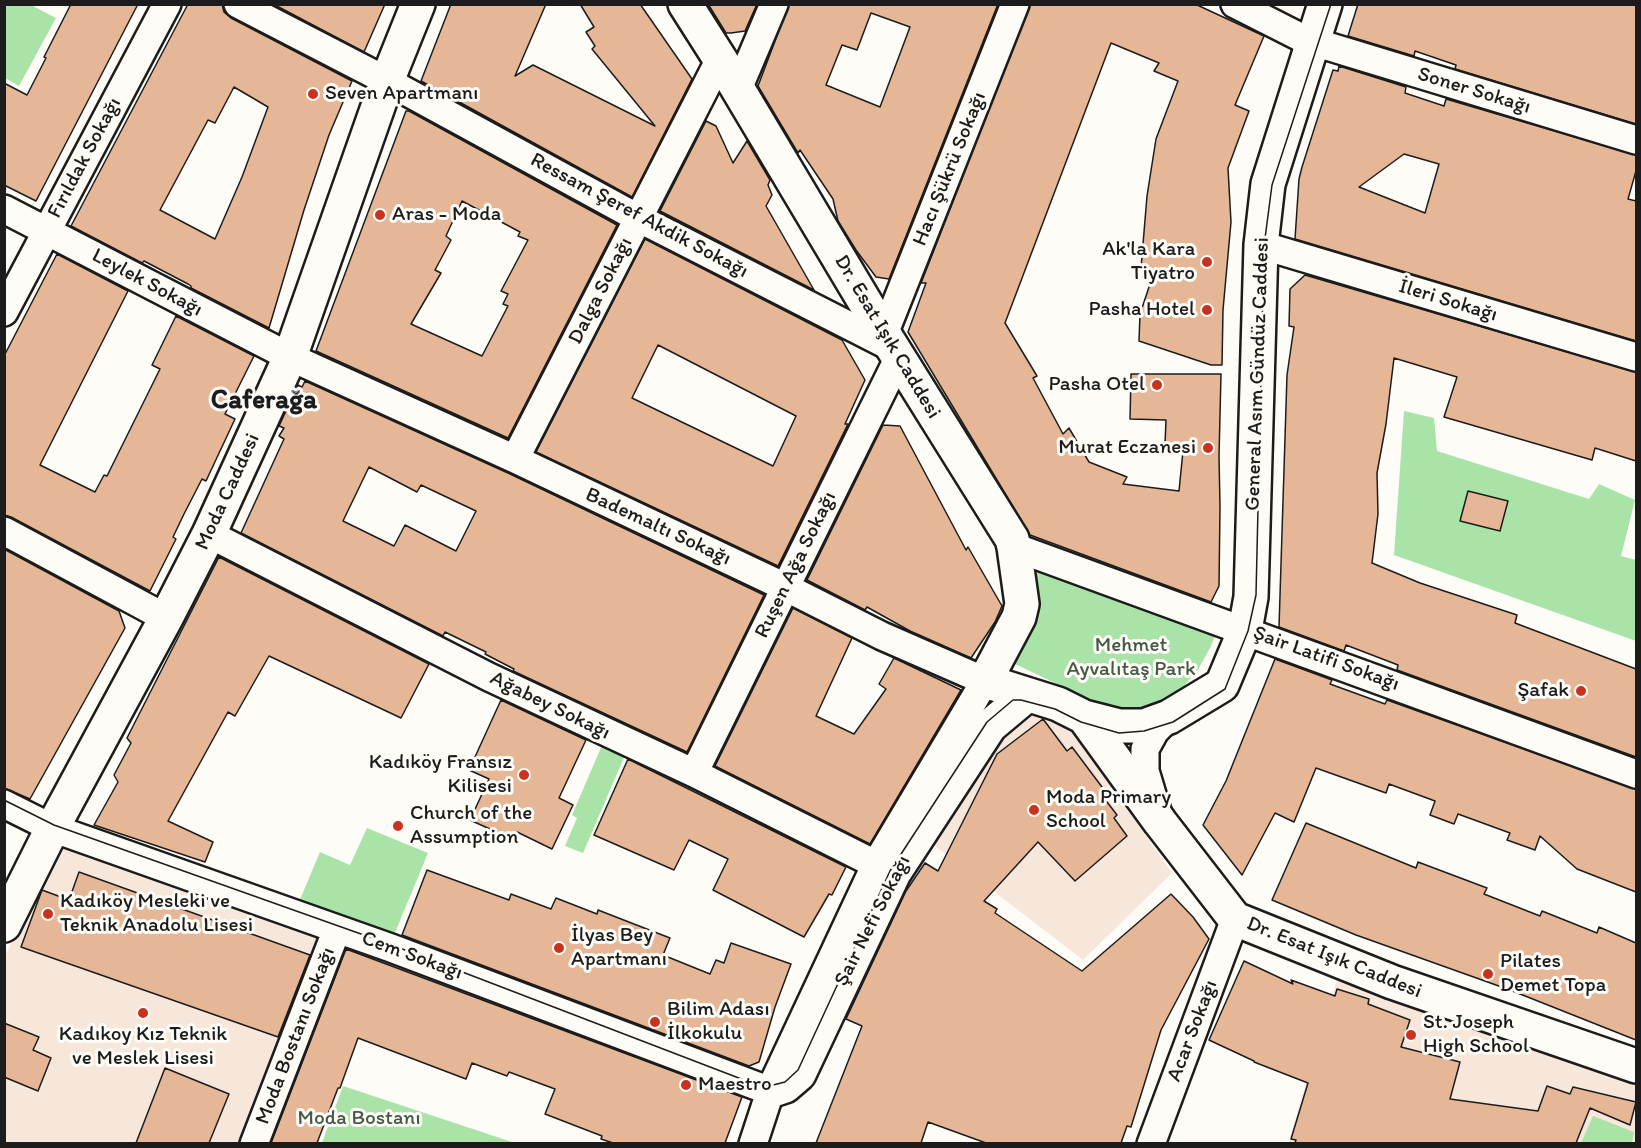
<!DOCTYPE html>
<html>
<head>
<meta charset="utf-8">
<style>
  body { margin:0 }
  #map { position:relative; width:1641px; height:1148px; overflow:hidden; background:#fdfcf7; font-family:Itim,sans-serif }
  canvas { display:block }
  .frame { position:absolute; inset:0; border:6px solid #1c1c1c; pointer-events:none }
</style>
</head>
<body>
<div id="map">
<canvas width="1641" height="1148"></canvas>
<div class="frame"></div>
</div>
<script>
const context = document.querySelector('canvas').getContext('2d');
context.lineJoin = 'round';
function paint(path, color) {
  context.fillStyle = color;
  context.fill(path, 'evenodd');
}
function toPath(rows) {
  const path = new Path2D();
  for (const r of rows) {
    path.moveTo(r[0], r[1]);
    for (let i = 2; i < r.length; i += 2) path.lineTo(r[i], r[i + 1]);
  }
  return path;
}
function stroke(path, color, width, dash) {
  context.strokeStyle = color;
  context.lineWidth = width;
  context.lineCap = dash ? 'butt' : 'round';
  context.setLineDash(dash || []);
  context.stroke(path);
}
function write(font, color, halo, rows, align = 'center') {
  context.font = font + ' Itim,sans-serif';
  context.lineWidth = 6;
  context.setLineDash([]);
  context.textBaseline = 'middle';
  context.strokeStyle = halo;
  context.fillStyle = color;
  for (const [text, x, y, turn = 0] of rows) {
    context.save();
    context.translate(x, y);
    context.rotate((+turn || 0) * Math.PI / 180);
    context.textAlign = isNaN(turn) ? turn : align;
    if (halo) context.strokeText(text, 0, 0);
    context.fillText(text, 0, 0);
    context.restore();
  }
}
const built = toPath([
  [1034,712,1046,715,1070,728,1172,873,1083,960,927,840,1002,724],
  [60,839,318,934,243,1143,5,1144,5,956],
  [1338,976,1636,1079,1636,1143,1288,1144]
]);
const green = toPath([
  [4,5,31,5,56,18,19,86,5,78],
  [1404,411,1434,418,1437,451,1589,499,1599,484,1635,500,1621,556,1636,560,1636,641,1394,555],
  [1041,570,1218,629,1210,648,1199,668,1184,686,1160,708,1118,713,1013,663,1030,578],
  [606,736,629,746,583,853,565,846,577,818,572,815],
  [367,828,428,853,394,935,299,902,320,852,350,865],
  [343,1086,515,1143,322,1143],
  [1593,1116,1634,1132,1632,1143,1581,1143]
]);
const building = toPath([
  [71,4,138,4,36,201,4,185,4,83,27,95,46,58,44,57,71,4],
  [188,4,222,4,224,12,231,18,352,81,329,135,304,210,269,328,191,288,191,286,188,284,144,261,142,263,71,226,188,4],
  [234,87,268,107,242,177,215,239,160,210,208,120,215,123,234,87],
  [273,4,385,4,364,52,273,4],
  [451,4,546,4,515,76,533,65,655,126,592,49,595,46,586,32,594,27,580,4,640,4,692,79,632,197,421,81,451,4],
  [708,4,757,4,745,31,731,33,726,33,708,4],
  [789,4,998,4,889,279,876,277,856,250,838,221,833,199,800,150,798,153,758,86,789,4],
  [871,13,910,27,880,107,826,85,842,45,857,50,871,13],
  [1030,4,1195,4,1264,36,1235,105,1249,111,1228,168,1231,222,1223,310,1222,365,1211,365,1139,341,1140,314,1154,272,1141,268,1147,196,1156,139,1178,81,1154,71,1159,63,1111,43,1005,323,1037,376,1033,378,1063,434,1069,428,1089,462,1127,477,1123,484,1179,491,1183,451,1165,444,1166,420,1130,419,1131,374,1221,374,1219,456,1220,507,1219,586,1211,602,1030,535,908,332,926,283,921,283,1030,4],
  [1358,4,1636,4,1636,124,1455,69,1456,65,1415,51,1414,56,1348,36,1358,4],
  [1339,66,1406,87,1405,93,1444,106,1446,99,1636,155,1636,171,1628,199,1636,201,1636,341,1295,239,1299,179,1302,167,1333,70,1338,71,1339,66],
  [1404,154,1439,164,1425,213,1359,187,1404,154],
  [406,111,409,111,617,225,508,438,316,351,406,111],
  [462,201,520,232,518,236,528,240,501,291,508,294,503,304,508,306,482,356,411,324,441,273,435,270,451,240,446,236,462,201],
  [706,121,716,126,733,163,747,141,770,180,768,185,772,195,766,206,814,290,660,211,706,121],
  [645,239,842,340,865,380,845,424,848,424,778,566,536,452,645,239],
  [658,345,796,416,773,466,632,398,658,345],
  [57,254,128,291,40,465,95,492,104,475,107,476,160,369,152,365,176,316,254,356,225,414,235,419,206,481,202,479,184,514,173,537,176,539,150,591,11,517,4,515,4,356,57,254],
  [1305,275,1636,372,1636,461,1595,448,1592,460,1444,417,1457,377,1394,358,1386,424,1377,473,1378,514,1372,563,1420,583,1517,615,1515,623,1636,669,1636,757,1397,670,1398,665,1346,645,1344,651,1279,627,1287,375,1294,327,1289,326,1290,289,1305,275],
  [305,381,508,473,764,595,687,752,513,671,514,669,485,654,486,652,445,632,443,636,241,533,284,439,279,436,284,428,279,426,298,385,302,387,305,381],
  [369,467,417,492,421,485,476,511,456,551,405,525,394,546,343,521,369,467],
  [883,425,900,426,966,550,968,547,1002,606,995,622,971,658,910,631,867,607,865,610,807,580,883,425],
  [1468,491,1508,501,1500,531,1460,521,1468,491],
  [4,549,119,611,125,628,30,799,4,788,4,549],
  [219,557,429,664,401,718,269,656,235,716,228,712,168,821,213,842,205,862,94,825,118,782,114,775,131,743,127,738,219,557],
  [793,608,852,638,816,716,854,734,886,689,879,684,894,658,961,690,870,844,715,766,793,608],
  [1275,659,1332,680,1330,684,1385,704,1387,700,1636,789,1636,892,1577,869,1540,836,1535,850,1507,840,1510,833,1458,814,1454,824,1430,815,1435,801,1389,784,1386,793,1316,768,1294,822,1275,813,1242,875,1203,825,1226,781,1275,659],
  [501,700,586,740,559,798,573,805,552,849,517,832,514,840,470,820,489,779,469,770,501,700],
  [1043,719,1067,751,1072,747,1108,795,1104,798,1117,815,1114,818,1127,836,1075,881,1038,842,984,901,997,909,995,913,1082,971,1171,894,1193,917,1209,939,1161,1030,1131,1127,1127,1126,1121,1143,986,1143,928,1122,921,1143,816,1143,862,1026,846,1019,906,891,925,863,938,871,997,754,1043,719],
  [628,759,846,867,832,895,829,894,804,937,713,890,728,859,689,840,674,870,594,835,628,759],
  [1306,823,1416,868,1418,862,1487,888,1484,894,1540,916,1542,911,1597,933,1599,927,1636,943,1636,1040,1510,990,1356,935,1272,900,1306,823],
  [427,870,509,900,511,894,551,909,556,898,597,914,598,910,670,938,663,955,710,974,716,960,724,963,731,943,791,964,775,1007,759,1062,749,1066,402,935,427,870],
  [79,872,310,955,278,1037,21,947,42,890,69,900,79,872],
  [346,949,742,1097,725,1143,613,1143,601,1139,602,1136,545,1114,555,1089,509,1072,507,1076,472,1063,466,1079,358,1038,340,1088,338,1088,317,1143,271,1143,346,949],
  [1244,961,1293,984,1291,980,1335,996,1337,989,1369,999,1368,1004,1410,1020,1401,1047,1460,1062,1450,1099,1538,1111,1547,1086,1570,1094,1573,1087,1636,1102,1630,1125,1590,1108,1576,1143,1295,1143,1296,1140,1291,1139,1308,1083,1254,1062,1254,1061,1209,1040,1244,961],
  [4,1023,39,1037,33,1050,51,1058,38,1091,4,1077,4,1023],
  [165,1068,229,1094,209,1143,136,1143,165,1068]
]);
const street = toPath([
  [238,4,387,81,638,218,893,348],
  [1235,4,1304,39,1636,140],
  [738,89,774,4],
  [4,209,290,357,515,459,785,587,882,636,985,681,876,864,772,1086,753,1144],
  [1261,245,1636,357],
  [4,312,167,4],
  [884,334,1015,4],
  [515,459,720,59],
  [4,531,166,618],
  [209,534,489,677,694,773,891,872],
  [1014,547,1636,774],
  [694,773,899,357],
  [4,804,52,828,391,948,770,1091],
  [1157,811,1145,771,1145,749,1155,731,1169,717],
  [254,1144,337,929],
  [1151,1144,1235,919]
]);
const secondary = toPath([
  [685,4,720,59,884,334,1012,539,1014,547,1022,604,1019,617,985,681,1058,704,1084,717,1119,726,1144,726,1169,717,1222,685,1245,630,1251,597,1261,245,1268,184,1325,4],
  [1084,717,1160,822,1235,919,1392,982,1636,1066],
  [4,925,54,825,166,618,209,534,290,357,387,81,418,4],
  [770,1091,785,1086,799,1074,894,873,990,726,1027,695]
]);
const tram = toPath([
  [4,800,54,825,392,945,757,1085,769,1086,785,1082,798,1070,890,871,987,722,1013,700,1021,700,1055,709,1081,722,1119,733,1144,731,1173,722,1225,689,1248,631,1256,595,1264,246,1272,185,1331,4]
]);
const markers = [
  [313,94,6,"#c8321e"],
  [380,215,6,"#c8321e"],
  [1207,262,6,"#c8321e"],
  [1207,310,6,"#c8321e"],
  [1157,385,6,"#c8321e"],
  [1208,448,6,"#c8321e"],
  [1581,691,6,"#c8321e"],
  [524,775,6,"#c8321e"],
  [1034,810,6,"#c8321e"],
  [398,826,6,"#c8321e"],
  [48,914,6,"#c8321e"],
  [559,948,6,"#c8321e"],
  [1488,974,6,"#c8321e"],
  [143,1013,6,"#c8321e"],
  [655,1022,6,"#c8321e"],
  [1411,1035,6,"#c8321e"],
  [686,1085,6,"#c8321e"]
];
const streetNames = [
  ["Soner Sokağı",1474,91,17],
  ["Fırıldak Sokağı",85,158,-62],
  ["Hacı Şükrü Sokağı",950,169,-68],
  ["Ressam Şeref Akdik Sokağı",639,216,28],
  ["Leylek Sokağı",147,283,28],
  ["Dalga Sokağı",601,291,-63],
  ["İleri Sokağı",1448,301,17],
  ["Dr. Esat Işık Caddesi",887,337,59],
  ["General Asım Gündüz Caddesi",1258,374,-88],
  ["Moda Caddesi",228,492,-65],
  ["Bademaltı Sokağı",658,527,25],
  ["Ruşen Ağa Sokağı",796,565,-64],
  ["Şair Latifi Sokağı",1326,659,20],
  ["Ağabey Sokağı",550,706,26],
  ["Şair Nefi Sokağı",873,921,-63],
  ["Cem Sokağı",412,956,20],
  ["Dr. Esat Işık Caddesi",1334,958,22],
  ["Acar Sokağı",1193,1031,-69],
  ["Moda Bostanı Sokağı",296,1036,-69]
];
const poiNames = [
  ["Seven Apartmanı",325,94],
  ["Aras - Moda",392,215],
  ["Ak'la Kara",1195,250,"right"],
  ["Tiyatro",1195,274,"right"],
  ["Pasha Hotel",1195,310,"right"],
  ["Pasha Otel",1145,385,"right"],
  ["Murat Eczanesi",1196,448,"right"],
  ["Şafak",1569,691,"right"],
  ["Kadıköy Fransız",512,763,"right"],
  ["Kilisesi",512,787,"right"],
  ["Moda Primary",1046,798],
  ["School",1046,822],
  ["Church of the",410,814],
  ["Assumption",410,838],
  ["Kadıköy Mesleki ve",60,902],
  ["Teknik Anadolu Lisesi",60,926],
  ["İlyas Bey",571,936],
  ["Apartmanı",571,960],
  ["Pilates",1500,962],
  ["Demet Topa",1500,986],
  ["Bilim Adası",667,1010],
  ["İlkokulu",667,1034],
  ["St. Joseph",1423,1023],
  ["High School",1423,1047],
  ["Kadıkoy Kız Teknik",143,1035,"center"],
  ["ve Meslek Lisesi",143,1059,"center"],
  ["Maestro",698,1085]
];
const parkNames = [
  ["Mehmet",1131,646],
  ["Ayvalıtaş Park",1131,670],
  ["Moda Bostanı",359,1119]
];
const districtNames = [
  ["Caferağa",264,401]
];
paint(built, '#f6e7da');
paint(green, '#a9e3a8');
paint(building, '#e6b797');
stroke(building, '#1c1c1c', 1.5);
stroke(street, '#1c1c1c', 32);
stroke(secondary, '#1c1c1c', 38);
stroke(street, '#fdfcf7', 27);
stroke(secondary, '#fdfcf7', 33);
stroke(tram, '#1c1c1c', 1.5);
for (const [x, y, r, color] of markers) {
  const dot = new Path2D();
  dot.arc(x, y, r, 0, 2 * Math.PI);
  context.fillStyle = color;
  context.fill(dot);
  stroke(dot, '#fdfcf7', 2);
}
write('21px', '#1c1c1c', '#fdfcf7', streetNames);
write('21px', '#1c1c1c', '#fdfcf7', poiNames, 'left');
write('21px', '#465846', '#fdfcf7', parkNames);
write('bold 27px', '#1c1c1c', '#fdfcf7', districtNames);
</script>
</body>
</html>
